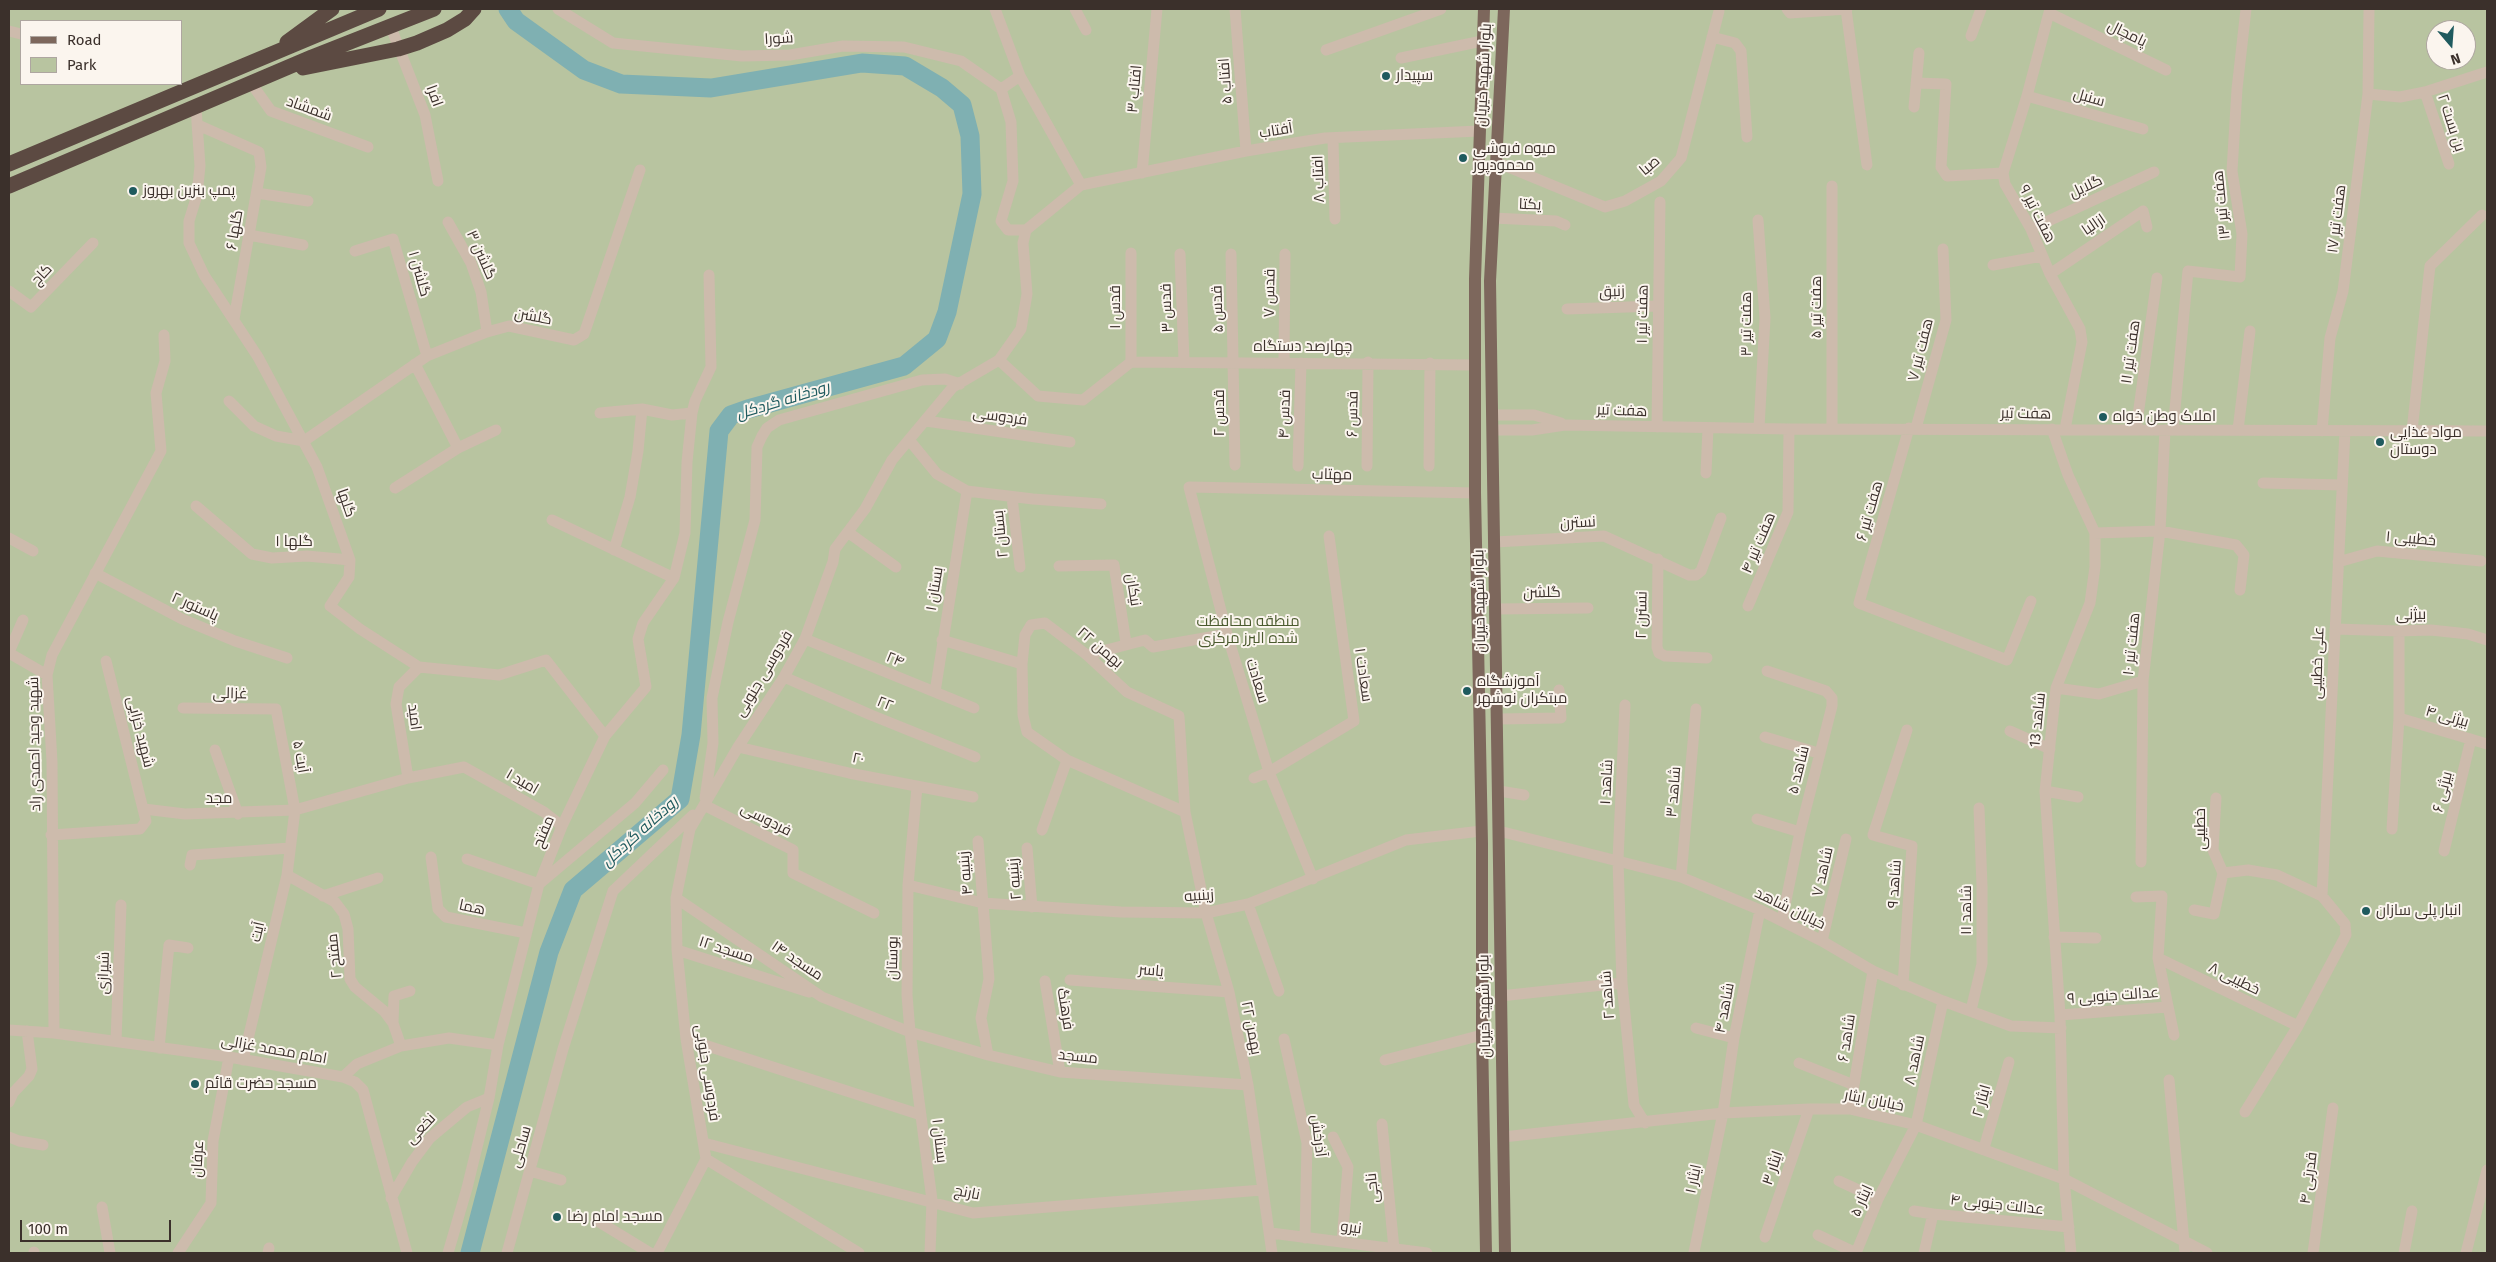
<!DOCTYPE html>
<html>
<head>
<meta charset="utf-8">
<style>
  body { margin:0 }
  #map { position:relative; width:2496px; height:1262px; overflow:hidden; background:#f4ebe1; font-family:"Fira Sans",sans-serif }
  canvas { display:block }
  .frame { position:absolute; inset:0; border:10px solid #3b302b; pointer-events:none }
  .legend { position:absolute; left:20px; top:20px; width:162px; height:65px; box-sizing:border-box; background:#fbf5ee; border:1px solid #aea6a0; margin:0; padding:6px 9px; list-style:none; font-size:15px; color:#3b302b }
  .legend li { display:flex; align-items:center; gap:10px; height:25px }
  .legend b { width:25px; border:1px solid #aea6a0 }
  .north { position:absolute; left:2426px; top:20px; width:50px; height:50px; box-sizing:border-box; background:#fbf5ee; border:1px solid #aea6a0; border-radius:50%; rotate:162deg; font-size:14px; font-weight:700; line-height:20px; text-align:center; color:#3b302b }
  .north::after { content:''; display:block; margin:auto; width:18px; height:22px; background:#1f5a5e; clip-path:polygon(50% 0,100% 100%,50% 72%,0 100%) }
  .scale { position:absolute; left:20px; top:1220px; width:151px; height:22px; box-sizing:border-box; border:2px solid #3b302b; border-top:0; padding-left:6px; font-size:15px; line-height:18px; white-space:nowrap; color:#3b302b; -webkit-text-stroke:4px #fbf5ee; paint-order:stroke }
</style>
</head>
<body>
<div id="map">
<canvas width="2496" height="1262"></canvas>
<div class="frame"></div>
<ul class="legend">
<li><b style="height:6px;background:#7d675c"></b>Road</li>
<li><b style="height:14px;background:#b8c4a0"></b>Park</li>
</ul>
<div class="north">N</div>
<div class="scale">100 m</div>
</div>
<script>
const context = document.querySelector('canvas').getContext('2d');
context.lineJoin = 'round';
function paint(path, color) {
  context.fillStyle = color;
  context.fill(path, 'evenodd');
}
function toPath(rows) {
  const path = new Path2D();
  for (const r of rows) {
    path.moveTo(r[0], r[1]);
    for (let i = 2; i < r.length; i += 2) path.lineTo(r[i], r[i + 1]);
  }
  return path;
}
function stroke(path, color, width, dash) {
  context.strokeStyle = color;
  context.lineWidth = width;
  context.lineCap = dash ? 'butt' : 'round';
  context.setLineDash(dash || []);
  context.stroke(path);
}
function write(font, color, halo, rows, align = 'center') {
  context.font = font + ' "Fira Sans",Cairo,sans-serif';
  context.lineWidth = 4;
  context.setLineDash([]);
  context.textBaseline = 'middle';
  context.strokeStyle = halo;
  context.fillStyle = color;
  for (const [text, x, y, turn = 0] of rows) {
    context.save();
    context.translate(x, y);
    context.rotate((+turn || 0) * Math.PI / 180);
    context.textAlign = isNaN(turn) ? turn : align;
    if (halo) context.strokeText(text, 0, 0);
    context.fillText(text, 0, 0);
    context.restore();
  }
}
const green = toPath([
  [9,9,2487,9,2487,1253,9,1253],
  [21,21,181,21,181,84,21,84],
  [2436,30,2466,30,2466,60,2436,60]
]);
const river = toPath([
  [470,1253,549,952,573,890,680,799,691,735,719,431,731,415,748,409,904,366,937,339,947,312,972,194,970,136,962,105,942,88,905,66,862,63,711,88,621,84,584,70,516,21,508,9]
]);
const minor = toPath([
  [558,9,613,43,742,56,790,55,843,46,904,47,961,61,1001,89],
  [995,9,1020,76,1081,185],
  [1075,9,1086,30],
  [1235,9,1246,151],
  [1787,9,1790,13,1847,9],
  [1846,9,1867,165],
  [2050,9,2027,96,2003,173,2005,184,2031,229,2050,274,2080,329,2082,342,2065,429],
  [2049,13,2166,70],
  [390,25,425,115,438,181],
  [9,31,21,34],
  [1971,36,1981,9],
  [1712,37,1735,43,1741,51,1747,137],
  [1326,50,1441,9],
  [1401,58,1482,41],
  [1020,76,1001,89,1011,122,1013,181,1001,221,1008,230,1026,230],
  [251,83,271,111,368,147],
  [1916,83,1946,84,1941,167,1947,176,2003,173],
  [2425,92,2449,164],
  [2368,94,2400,97,2425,92,2487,72],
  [2027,96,2143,129],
  [1914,107,1919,53],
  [196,108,200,166,197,195,189,221,189,243,204,275,258,357,317,467,350,560,349,577,330,606,360,629,419,667,499,675,546,660,605,736],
  [198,125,259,152,261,167,234,319],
  [1333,138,1335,219],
  [1496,162,1605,207,1625,201,1661,181,1681,158,1719,11],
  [1142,173,1157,9],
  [1832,186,1832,428],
  [257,193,308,201],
  [1493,218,1556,221,1565,225],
  [1758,220,1765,318,1759,428],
  [448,222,471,263,481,292,487,332],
  [2031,229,2154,172],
  [249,235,303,245],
  [355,251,393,239,427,356],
  [1180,254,1184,361],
  [1231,254,1235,465],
  [1993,265,2042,256],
  [2050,274,2143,211,2147,227],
  [9,291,31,307,93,243],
  [1567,309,1658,306],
  [999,360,1038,396,1083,400,1131,362],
  [1131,362,1476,365],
  [1131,362,1131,253],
  [1284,362,1285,254],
  [415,364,458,448],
  [229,401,254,426,276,436,304,441,427,356,487,332,509,326,574,340,584,334,640,170],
  [642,409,672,415,692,413,695,401,711,367,709,275],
  [600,413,642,409,638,451,630,497,614,550],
  [1493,415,1534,415,1561,423],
  [926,421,1070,442],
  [1657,427,1660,202],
  [1909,428,1859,603,2007,660,2031,601],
  [1916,428,1946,320,1943,249],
  [2052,429,2068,475,2095,533,2095,567,2090,603,2056,688,2045,791,2060,1015,2064,1179,2071,1253],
  [1493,430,1532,430,1565,425,1789,429,2487,431],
  [2136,430,2157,278],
  [2173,430,2188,271,2240,277,2242,234,2232,171,2237,89,2246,9],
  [2238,430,2250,331],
  [2322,431,2330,338,2343,291,2368,94,2369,9],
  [2412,431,2430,266,2482,215],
  [910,441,937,474,967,491,1033,499,1101,504],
  [1298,466,1301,363],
  [1367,466,1368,362],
  [1429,466,1430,363],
  [1706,473,1708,428],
  [2263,483,2342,485],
  [395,488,458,448,496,430],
  [1012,497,1020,567],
  [196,506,252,554,272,558,307,556,350,560],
  [849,533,896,567],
  [2095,533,2160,531,2236,545,2244,555,2240,590],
  [9,538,33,551],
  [1495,542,1604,536,1689,575,1696,575,1701,571,1721,518],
  [1658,559,1657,647,1659,653,1665,656,1707,658],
  [2338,562,2377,551,2481,561],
  [1059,566,1114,565,1126,643],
  [95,573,182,619,235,641,287,658],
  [674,578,685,533,687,462,692,413],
  [1748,606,1788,512,1789,429],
  [1496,609,1588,608],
  [2335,629,2399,631,2431,630,2468,634,2487,640],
  [805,639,974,708],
  [942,640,1022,664],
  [9,652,23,620],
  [9,653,47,675],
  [1087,655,1145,640,1153,647,1227,634],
  [1767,671,1826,691,1832,698,1832,706,1800,832,1782,920],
  [784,677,871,715,975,757],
  [2056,688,2099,694,2143,681],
  [935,692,967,491],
  [1625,705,1618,860,1622,983,1634,1105,1645,1123],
  [183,708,276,709,295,810,287,875,243,1060],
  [2399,718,2487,744],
  [1499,719,1561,718,1559,690],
  [2010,731,2050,749],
  [1765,737,1818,753],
  [738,747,849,773,973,797],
  [215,750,238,814],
  [408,778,396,704,399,687,419,667],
  [1254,778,1269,772,1354,721,1329,536],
  [917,787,908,885,907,995,910,1032,932,1200,930,1253],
  [1499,791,1524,795],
  [2045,791,2078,797],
  [705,798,713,743,712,698,728,622,755,520,757,447,762,436,767,428,779,420,922,380,945,379,960,384],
  [2216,798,2213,850,2223,873,2248,870,2277,875,2322,896,2345,924,2346,935,2298,1026,2245,1112],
  [704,805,793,850,793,873,874,913],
  [144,809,185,814,295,810,408,778,464,767,544,812,562,826],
  [1185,812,1067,760,1027,732,1023,715,1022,664,1025,635,1031,625,1045,623,1087,655,1127,692,1179,716,1185,812,1206,913,1229,992,1248,1085,1272,1253],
  [1757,819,1800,832],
  [2392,829,2399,718,2399,631],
  [1042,830,1067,760],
  [1499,831,1681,877,1760,910,1822,941,1873,971,1943,1001,2011,1026,2061,1028],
  [51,835,140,829,146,821,106,661],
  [978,841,989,979,981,1018,988,1055],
  [1027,848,1032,907],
  [2444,851,2471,739],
  [431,857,438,909,446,917,526,933],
  [467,859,539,884,635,803,663,770],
  [2141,862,2143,681,2160,531,2165,430],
  [190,865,192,855,290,848],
  [287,875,335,902,344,914,348,929,350,979,355,987,384,1011,393,1023,401,1046],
  [1681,877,1696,709],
  [1313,879,1269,772,1227,634,1189,487,1475,493],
  [908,885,983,903,1121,912,1206,913,1248,904,1406,840,1481,831],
  [323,896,378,878],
  [2322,896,2345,431],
  [2136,897,2162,896,2158,958,2174,1035],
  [676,898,822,997,910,1032,988,1055,1060,1072,1248,1085],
  [1248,904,1279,991],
  [2194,910,2214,914,2223,873],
  [2054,937,2096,938],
  [1822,941,1846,839],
  [677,950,809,992],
  [2158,958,2298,1026],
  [1070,980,1229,992],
  [1045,981,1060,1072],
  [1903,985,1912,846,1873,835,1907,730],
  [1500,996,1622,983],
  [1971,1010,1982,964,1982,886,1979,808],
  [2060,1015,2167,1007],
  [393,1023,394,996,410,991],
  [1696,1028,1734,1038],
  [9,1030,54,1033,229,1057,343,1077,355,1082,363,1090,407,1253],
  [54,1033,52,762,47,675,52,655,161,451,156,393,165,361,164,335],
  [686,1039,921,1115],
  [1284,1039,1307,1143,1305,1238],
  [116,1041,121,905],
  [159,1048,169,945,188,948],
  [1385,1060,1482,1035],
  [1799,1063,1854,1085],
  [343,1077,357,1064,401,1046,449,1038,498,1045],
  [2169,1080,2185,1253],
  [9,1102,13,1093,29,1076,32,1069,27,1031],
  [1850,1109,1873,971],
  [1382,1124,1394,1249],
  [9,1137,19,1141,43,1145],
  [1333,1137,1348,1167,1342,1242],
  [1503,1137,1723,1113,1809,1109,1850,1109,1916,1125,2064,1179,2207,1253],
  [704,1143,973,1213,1262,1190],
  [1984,1148,2009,1062],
  [706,1159,859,1253],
  [530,1171,561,1180],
  [1839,1181,1878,1199],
  [391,1198,412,1162,430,1138,467,1107,489,1098],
  [102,1207,110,1253],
  [1914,1211,1933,1214],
  [596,1220,650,1253],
  [1271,1233,1427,1253],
  [1818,1235,1856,1253,1878,1199,1916,1125,1943,1001],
  [1765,1237,1809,1109],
  [34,1252,34,1253],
  [1694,1252,1723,1113,1734,1038,1760,910],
  [178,1253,211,1203,213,1141,229,1057],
  [268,1253,269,1248],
  [448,1253,467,1188,489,1098,498,1045,539,884,562,826,605,736,646,687,638,639,643,623,674,578,552,520],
  [507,1253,563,1049,613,891,693,815],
  [657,1253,706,1159,686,1039,677,950,676,898,690,829,738,747,784,677,805,639,833,562,835,549,865,509,892,460,953,387,999,360,1021,329,1027,294,1023,243,1026,230,1081,185,1246,151,1325,138,1479,131],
  [1924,1253,1933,1214,2069,1227],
  [2313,1253,2333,1108],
  [2404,1253,2412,1211],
  [2466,1253,2487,1170]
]);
const major = toPath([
  [1484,9,1475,279,1475,493,1482,843,1482,1035,1486,1253],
  [1504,9,1490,281,1505,1253]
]);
const highway = toPath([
  [287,42,332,9],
  [303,68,398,49,417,43,447,30,465,19,474,9],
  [9,164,379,9],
  [9,186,312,57,434,9]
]);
const markers = [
  [1386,76,5,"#1f5a5e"],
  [1463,158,5,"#1f5a5e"],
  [133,191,5,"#1f5a5e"],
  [2103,417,5,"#1f5a5e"],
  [2380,442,5,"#1f5a5e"],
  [1467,691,5,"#1f5a5e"],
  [2366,911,5,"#1f5a5e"],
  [195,1084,5,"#1f5a5e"],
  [557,1217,5,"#1f5a5e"]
];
const streetNames = [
  ["پامچال",2127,34,26],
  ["شورا",779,39,-3],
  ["بلوار شهید خیریان",1484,75,-87],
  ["افتاب ۵",1226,81,-94],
  ["افتاب ۳",1135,89,-85],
  ["افرا",434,96,70],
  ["سنبل",2089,98,16],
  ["شمشاد",309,109,20],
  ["بن بست ۲",2451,123,72],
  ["آفتاب",1276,131,-9],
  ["صبا",1650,166,-40],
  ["افتاب ۸",1319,179,-92],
  ["گلایل",2086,187,-25],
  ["یکتا",1530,205,2],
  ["هفت تیر ۱۳",2222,205,-96],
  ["هفت تیر ۹",2037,214,63],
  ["هفت تیر ۱۷",2337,219,-83],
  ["ازالیا",2094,225,-34],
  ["گلها ۶",235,230,-80],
  ["گلشن ۳",481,255,66],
  ["گلشن ۱",419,274,74],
  ["کاج",42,275,-46],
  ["زنبق",1612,292,-2],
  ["قدس ۷",1270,293,-89],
  ["قدس ۱",1116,307,-90],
  ["هفت تیر ۵",1817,307,-90],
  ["قدس ۳",1167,308,-92],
  ["قدس ۵",1218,309,-92],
  ["هفت تیر ۱",1643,314,-89],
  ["گلشن",533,317,10],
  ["هفت تیر ۳",1747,324,-90],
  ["چهارصد دستگاه",1303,347],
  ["هفت تیر ۷",1921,350,-76],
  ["هفت تیر ۱۱",2131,352,-82],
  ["هفت تیر",1622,411,2],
  ["قدس ۲",1220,413,-90],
  ["قدس ۴",1285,414,-88],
  ["قدس ۶",1353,414,-89],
  ["هفت تیر",2026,414,1],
  ["فردوسی",1000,417,8],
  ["مهتاب",1332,475,1],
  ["گلها",346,503,71],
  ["هفت تیر ۶",1870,511,-74],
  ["نسترن",1578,523,-3],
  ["بستان ۲",1001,534,-96],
  ["خطیبی ۱",2411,539,5],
  ["گلها ۱",294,542],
  ["هفت تیر ۴",1759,543,-67],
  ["بستان ۱",935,589,-81],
  ["نیکان",1133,590,81],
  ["گلشن",1542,593,-1],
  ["بلوار شهید خیریان",1480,601,-91],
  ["پاستور ۲",195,607,24],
  ["نسترن ۲",1642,615,-89],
  ["بیژنی",2411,615,-1],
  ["هفت تیر ۱۰",2132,644,-84],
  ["۲۲ بهمن",1100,648,40],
  ["۲۴",895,660,22],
  ["علی خطیبی",2318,663,-88],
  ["فردوسی جنوبی",764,674,-59],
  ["سعادت ۱",1363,675,82],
  ["سعادت",1257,681,73],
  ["غزالی",230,694,1],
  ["۲۲",885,704,22],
  ["امید",414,717,83],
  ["بیژنی ۴",2447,717,16],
  ["شاهد 13",2038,720,-84],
  ["شهید خزایی",140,732,76],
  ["شهید وحید احمدی راد",35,744,-91],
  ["آیت ۵",300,757,80],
  ["۲۰",858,759,12],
  ["شاهد ۵",1799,770,-76],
  ["امید ۱",522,782,30],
  ["شاهد ۱",1607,782,-87],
  ["شاهد ۳",1674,792,-85],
  ["بیژنی ۶",2443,792,-76],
  ["مجد",219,799],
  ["فردوسی",766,820,27],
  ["خطیبی",2201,829,-90],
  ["مفتح",544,832,-67],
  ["شاهد ۷",1823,872,-77],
  ["زینبیه ۴",966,873,-95],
  ["زینبیه ۲",1015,879,-95],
  ["شاهد ۹",1895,884,-86],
  ["زینبیه",1199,896,-4],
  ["هما",472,908,12],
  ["خیابان شاهد",1790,909,26],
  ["شاهد ۱۱",1967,910,-90],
  ["آیت",258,932,-77],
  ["مسجد ۱۲",726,950,18],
  ["مفتح ۲",335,956,-96],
  ["بوستان",893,958,-89],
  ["مسجد ۱۴",797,961,34],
  ["یاسر",1151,971,5],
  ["شیرازی",104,973,-88],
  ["خطیبی ۸",2234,979,26],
  ["شاهد ۲",1608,995,-94],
  ["عدالت جنوبی ۹",2113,996,-4],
  ["بلوار شهید خیریان",1485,1006,-91],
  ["شاهد ۴",1725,1008,-79],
  ["فرهنگ",1065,1009,81],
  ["۲۲ بهمن",1251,1028,79],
  ["شاهد ۶",1847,1038,-81],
  ["امام محمد غزالی",274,1050,10],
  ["مسجد",1078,1057,6],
  ["شاهد ۸",1915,1060,-78],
  ["فردوسی جنوبی",707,1073,81],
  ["خیابان ایثار",1874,1101,11],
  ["ایثار ۲",1982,1101,-74],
  ["نخعی",421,1129,-47],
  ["آذرخش",1318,1136,83],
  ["بستان ۱",939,1141,83],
  ["ساحلی",521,1147,-74],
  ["عرفان",198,1159,-87],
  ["ایثار ۳",1773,1168,-71],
  ["قدرتی ۴",2309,1178,-82],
  ["ایثار ۱",1694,1179,-78],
  ["ناجی",1373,1188,-96],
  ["نارنج",967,1193,11],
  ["ایثار ۵",1862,1201,-66],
  ["عدالت جنوبی ۴",1997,1205,6],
  ["نیرو",1351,1228,7]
];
const poiNames = [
  ["سپیدار",1396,76],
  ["میوه فروشی",1473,149],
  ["محمودپور",1473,166],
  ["پمپ بنزین بهروز",143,191],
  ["املاک وطن خواه",2113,417],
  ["مواد غذایی",2390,433],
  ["دوستان",2390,450],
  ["آموزشگاه",1477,682],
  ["مبتکران نوشهر",1477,699],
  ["انبار پلی سازان",2376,911],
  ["مسجد حضرت قائم",205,1084],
  ["مسجد امام رضا",567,1217]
];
const parkNames = [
  ["منطقه محافظت",1248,622],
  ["شده البرز مرکزی",1248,639]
];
const waterNames = [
  ["رودخانه گردکل",783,401,-17],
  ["رودخانه گردکل",640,832,-42]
];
paint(green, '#b8c4a0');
stroke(river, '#7fb0b2', 19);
stroke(minor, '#cdbbac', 11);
stroke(major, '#7d675c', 12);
stroke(highway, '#5c4a42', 15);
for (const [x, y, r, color] of markers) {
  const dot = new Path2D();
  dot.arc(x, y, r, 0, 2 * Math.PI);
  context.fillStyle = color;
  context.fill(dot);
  stroke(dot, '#fbf5ee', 2);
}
write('15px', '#3b302b', '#fbf5ee', streetNames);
write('15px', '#3b302b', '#fbf5ee', poiNames, 'left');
write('15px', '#4a5a2e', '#fbf5ee', parkNames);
write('italic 16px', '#1f5a5e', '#fbf5ee', waterNames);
</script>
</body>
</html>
